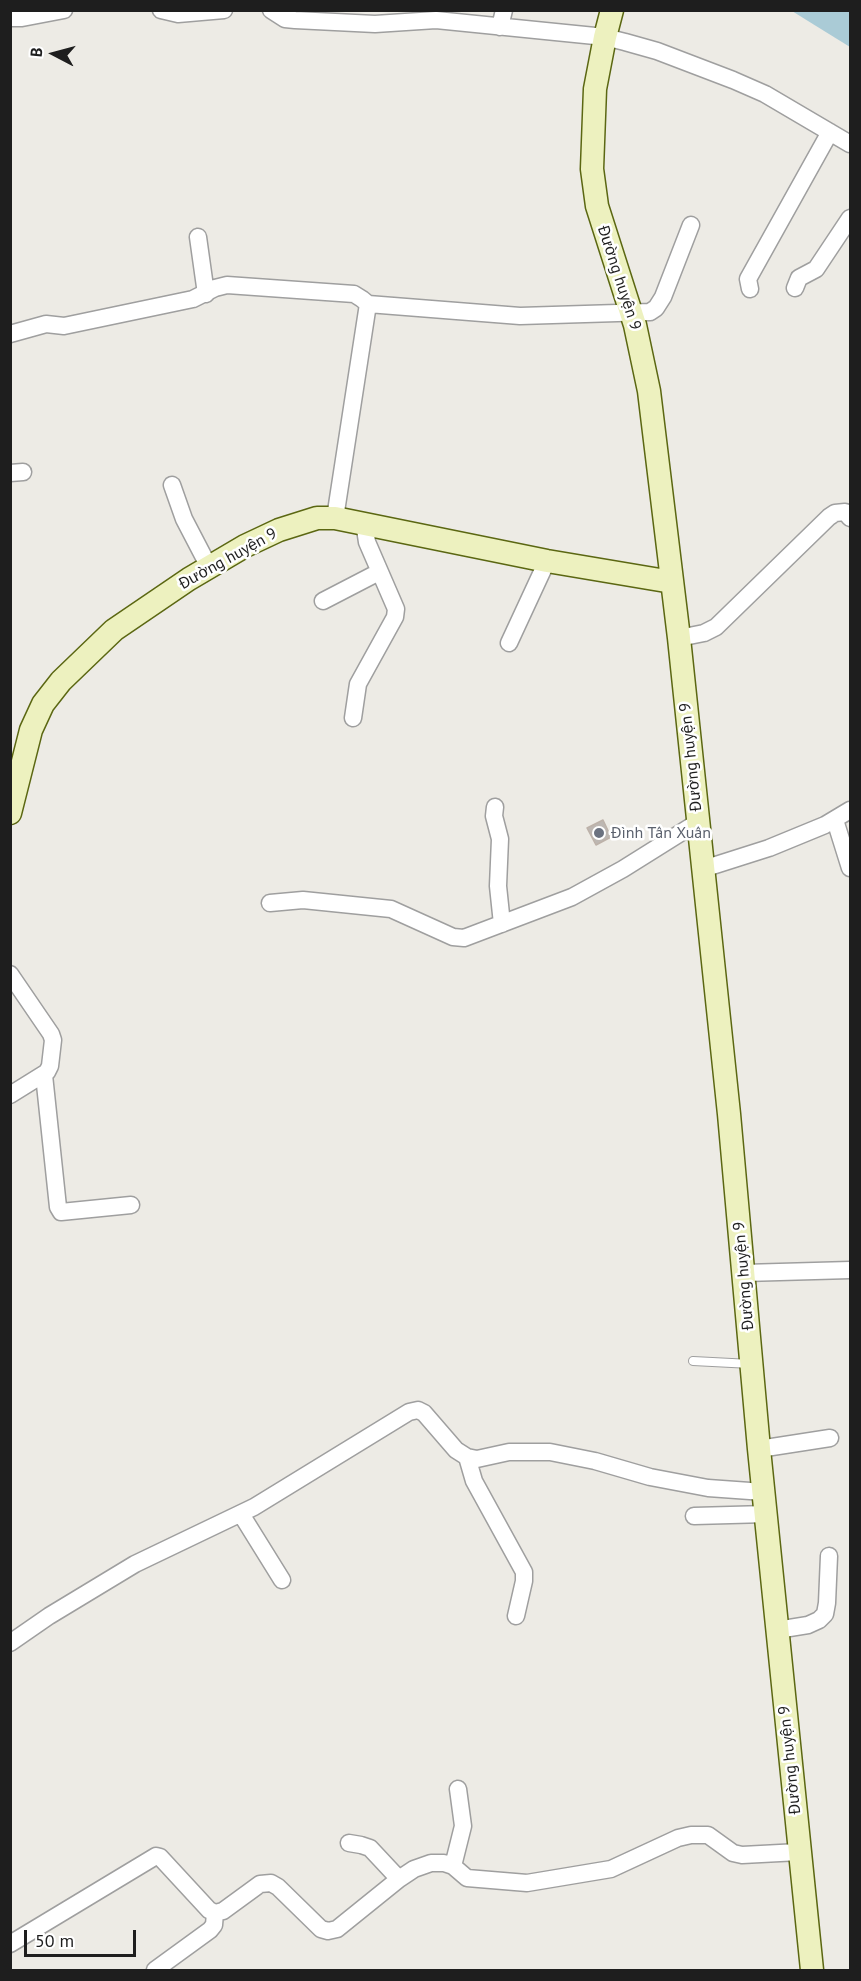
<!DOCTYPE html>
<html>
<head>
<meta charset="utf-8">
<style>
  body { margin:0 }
  #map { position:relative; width:861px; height:1981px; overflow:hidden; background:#edebe5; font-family:"PT Sans",sans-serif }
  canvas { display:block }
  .frame { position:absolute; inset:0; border:12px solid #1e1e1e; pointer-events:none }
  .north { position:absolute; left:24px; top:24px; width:60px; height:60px; -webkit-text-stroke:4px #fff; paint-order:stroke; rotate:276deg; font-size:16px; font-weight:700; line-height:24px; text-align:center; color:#1e1e1e }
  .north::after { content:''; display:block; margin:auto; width:21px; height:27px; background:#1e1e1e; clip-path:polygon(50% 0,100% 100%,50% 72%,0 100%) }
  .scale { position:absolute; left:24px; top:1930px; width:112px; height:27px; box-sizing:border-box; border:3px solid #1e1e1e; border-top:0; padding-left:8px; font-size:18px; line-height:21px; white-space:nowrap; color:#1e1e1e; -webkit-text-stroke:4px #fff; paint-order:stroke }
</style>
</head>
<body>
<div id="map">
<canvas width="861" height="1981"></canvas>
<div class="frame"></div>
<div class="north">B</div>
<div class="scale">50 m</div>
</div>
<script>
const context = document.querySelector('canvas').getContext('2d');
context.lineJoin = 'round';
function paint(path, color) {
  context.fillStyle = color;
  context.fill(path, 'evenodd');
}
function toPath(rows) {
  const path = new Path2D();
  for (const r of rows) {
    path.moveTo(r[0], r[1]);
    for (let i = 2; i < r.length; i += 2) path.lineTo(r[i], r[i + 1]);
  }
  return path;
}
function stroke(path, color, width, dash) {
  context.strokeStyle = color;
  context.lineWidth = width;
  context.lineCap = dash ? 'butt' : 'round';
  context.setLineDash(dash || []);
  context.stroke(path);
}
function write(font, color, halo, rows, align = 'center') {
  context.font = font + ' "PT Sans",sans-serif';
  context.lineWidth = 5;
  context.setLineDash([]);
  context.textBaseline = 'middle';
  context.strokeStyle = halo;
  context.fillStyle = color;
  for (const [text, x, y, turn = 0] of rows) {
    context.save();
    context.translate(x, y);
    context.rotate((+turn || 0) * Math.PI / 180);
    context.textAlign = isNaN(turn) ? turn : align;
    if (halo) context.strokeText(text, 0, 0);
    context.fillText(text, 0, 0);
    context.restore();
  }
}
const water = toPath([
  [792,11,850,11,850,47,808,21]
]);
const building = toPath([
  [603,820,611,837,596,845,587,828,603,820]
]);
const lane = toPath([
  [693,1361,751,1364]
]);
const street = toPath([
  [161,10,178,14,224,10],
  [271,10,285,19,295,20,375,24,436,20,605,37,625,42,657,51,733,80,765,94,850,144],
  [10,18,22,18,64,10],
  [500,27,504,10],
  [198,237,206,294],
  [795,288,799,278,816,269,850,218],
  [750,289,748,279,830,132],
  [368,304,520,316,650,312,656,308,663,297,691,225],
  [10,334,46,324,64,326,193,299,215,288,227,285,354,294,362,299,368,304,335,518],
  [10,473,23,472],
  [172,485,184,519,209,567],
  [323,601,379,572],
  [679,638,704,633,716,627,829,517,835,513,845,512,850,518],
  [509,643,547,561],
  [353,718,358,684,395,617,396,609,367,542,364,522],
  [495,807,494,816,500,839,498,886,502,924],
  [835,820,850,868],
  [703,869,769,848,825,825,850,810],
  [270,903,303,900,391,909,453,937,464,938,572,897,623,869,698,822],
  [10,974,51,1034,53,1040,50,1066,47,1072,10,1095],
  [44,1075,58,1207,61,1212,131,1205],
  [744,1273,850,1270],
  [759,1449,830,1438],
  [467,1457,474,1481,524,1572,524,1581,516,1616],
  [241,1514,282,1580],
  [694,1516,767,1514],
  [777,1630,808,1625,819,1620,825,1614,827,1603,829,1556],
  [10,1643,49,1616,135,1564,254,1507,409,1412,418,1410,424,1413,456,1450,467,1457,477,1459,509,1452,550,1452,595,1461,650,1477,708,1488,764,1492],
  [349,1843,361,1845,370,1848,399,1879],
  [453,1866,463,1826,458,1789],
  [10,1944,156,1856,160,1857,209,1910,215,1913,223,1911,260,1884,271,1883,278,1887,321,1929,328,1931,337,1929,399,1879,414,1869,431,1863,444,1863,453,1866,467,1878,527,1883,611,1869,678,1838,691,1835,708,1835,733,1853,742,1855,799,1852],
  [155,1970,210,1930,214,1925,215,1913]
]);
const secondary = toPath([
  [612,10,605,37,595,89,592,169,597,206,635,325,649,391,679,638,729,1114,759,1449,812,1970],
  [10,813,31,730,43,704,61,681,114,630,189,579,245,546,279,530,317,518,335,518,547,561,672,582]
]);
const markers = [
  [599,833,6,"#6b7280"]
];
const streetNames = [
  ["Đường huyện 9",619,278,72],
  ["Đường huyện 9",228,559,-29],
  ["Đường huyện 9",691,757,-96],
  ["Đường huyện 9",744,1276,-95],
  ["Đường huyện 9",790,1760,-96]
];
const worshipNames = [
  ["Đình Tân Xuân",611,833]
];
paint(water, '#aacbd6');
paint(building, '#bdb7b2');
stroke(building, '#bdb2a9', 1.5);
stroke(lane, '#9f9f9f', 10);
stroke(street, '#9f9f9f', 19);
stroke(secondary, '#5b6712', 25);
stroke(lane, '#fff', 8);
stroke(street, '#fff', 16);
stroke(secondary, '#edf1bf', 22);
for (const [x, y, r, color] of markers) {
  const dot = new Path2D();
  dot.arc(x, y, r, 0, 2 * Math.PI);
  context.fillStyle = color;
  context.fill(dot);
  stroke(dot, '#fff', 2);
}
write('16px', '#1e1e1e', '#fff', streetNames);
write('16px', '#5b616d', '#fff', worshipNames, 'left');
</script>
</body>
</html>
